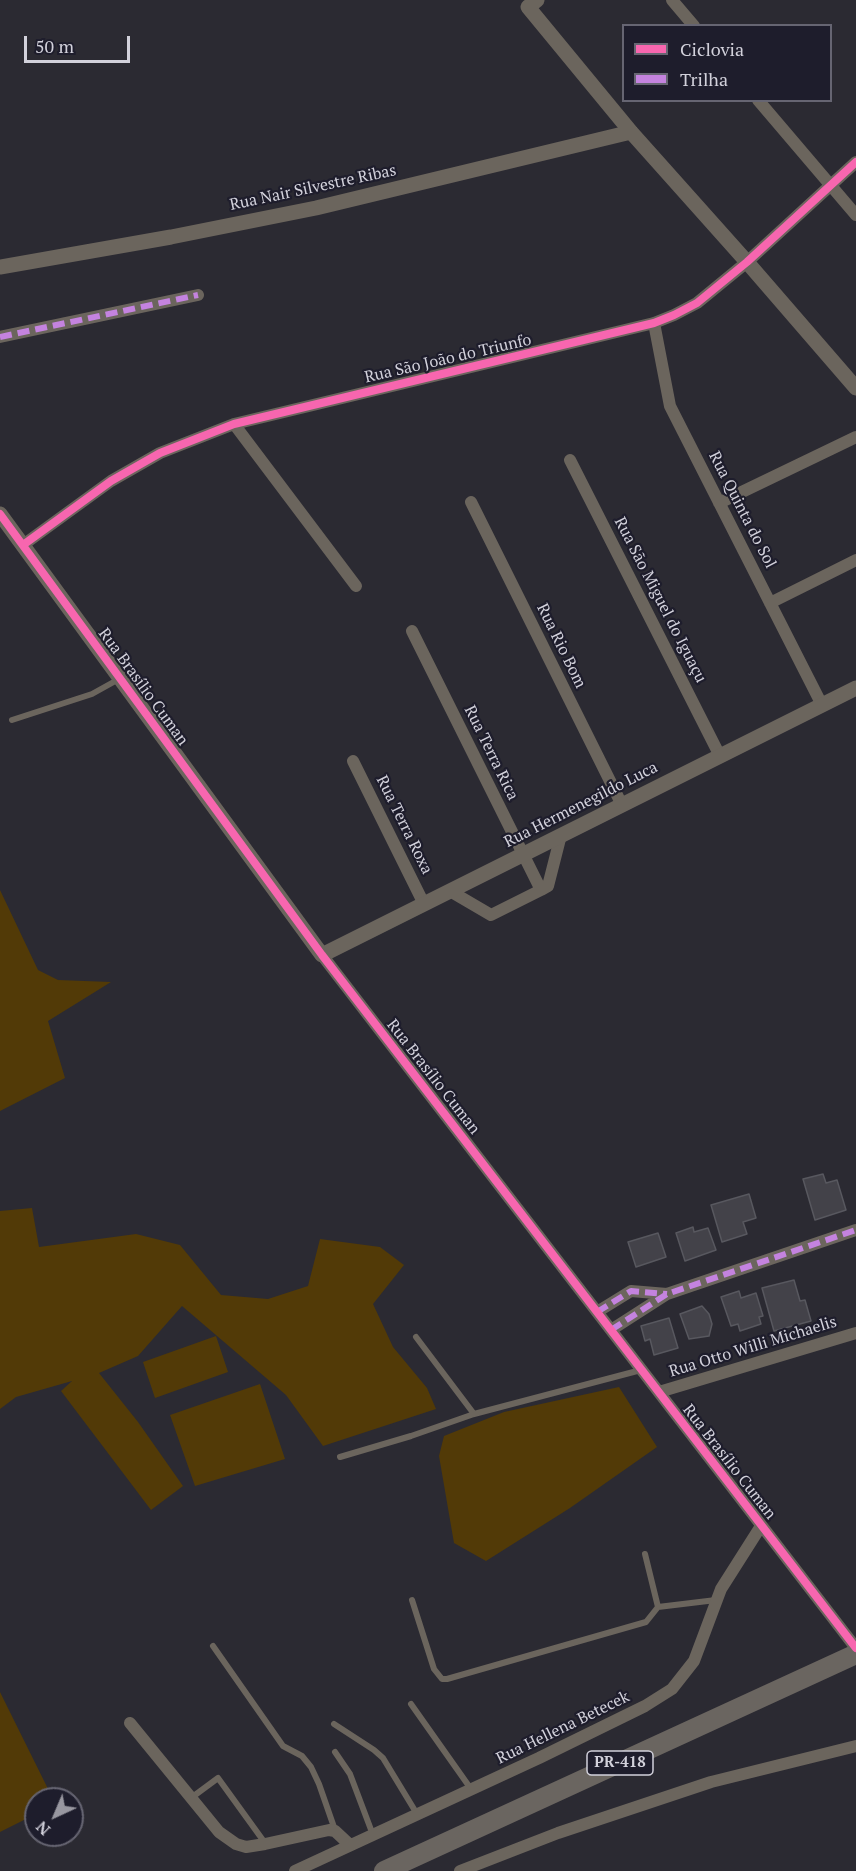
<!DOCTYPE html>
<html>
<head>
<meta charset="utf-8">
<style>
  body { margin:0 }
  #map { position:relative; width:856px; height:1871px; overflow:hidden; background:#2b2a32; font-family:"PT Serif",serif }
  canvas { display:block }
  .legend { position:absolute; left:622px; top:24px; width:210px; height:78px; box-sizing:border-box; background:#1e1d2c; border:2px solid #666572; margin:0; padding:8px 10px; list-style:none; font-size:18px; color:#d2d1db }
  .legend li { display:flex; align-items:center; gap:12px; height:30px }
  .legend b { width:30px; border:2px solid #666572 }
  .north { position:absolute; left:24px; top:1787px; width:60px; height:60px; box-sizing:border-box; background:#1e1d2c; border:2px solid #666572; border-radius:50%; rotate:224deg; font-size:16px; font-weight:700; line-height:24px; text-align:center; color:#d2d1db }
  .north::after { content:''; display:block; margin:auto; width:21px; height:27px; background:#9897a0; clip-path:polygon(50% 0,100% 100%,50% 72%,0 100%) }
  .scale { position:absolute; left:24px; top:36px; width:106px; height:27px; box-sizing:border-box; border:3px solid #d2d1db; border-top:0; padding-left:8px; font-size:18px; line-height:21px; white-space:nowrap; color:#d2d1db; -webkit-text-stroke:4px #1e1d2c; paint-order:stroke }
</style>
</head>
<body>
<div id="map">
<canvas width="856" height="1871"></canvas>
<ul class="legend">
<li><b style="height:8px;background:#f766af"></b>Ciclovia</li>
<li><b style="height:8px;background:#c483df"></b>Trilha</li>
</ul>
<div class="north">N</div>
<div class="scale">50 m</div>
</div>
<script>
const context = document.querySelector('canvas').getContext('2d');
context.lineJoin = 'round';
function paint(path, color) {
  context.fillStyle = color;
  context.fill(path, 'evenodd');
}
function toPath(rows) {
  const path = new Path2D();
  for (const r of rows) {
    path.moveTo(r[0], r[1]);
    for (let i = 2; i < r.length; i += 2) path.lineTo(r[i], r[i + 1]);
  }
  return path;
}
function stroke(path, color, width, dash) {
  context.strokeStyle = color;
  context.lineWidth = width;
  context.lineCap = dash ? 'butt' : 'round';
  context.setLineDash(dash || []);
  context.stroke(path);
}
function write(font, color, halo, rows, align = 'center') {
  context.font = font + ' "PT Serif",serif';
  context.lineWidth = 4.5;
  context.setLineDash([]);
  context.textBaseline = 'middle';
  context.strokeStyle = halo;
  context.fillStyle = color;
  for (const [text, x, y, turn = 0] of rows) {
    context.save();
    context.translate(x, y);
    context.rotate((+turn || 0) * Math.PI / 180);
    context.textAlign = isNaN(turn) ? turn : align;
    if (halo) context.strokeText(text, 0, 0);
    context.fillText(text, 0, 0);
    context.restore();
  }
}
const green = toPath([
  [0,890,38,970,58,980,111,982,48,1021,65,1078,0,1111],
  [32,1208,39,1247,136,1234,180,1245,221,1295,268,1299,308,1286,320,1239,380,1247,404,1265,373,1304,393,1347,427,1388,436,1409,323,1446,286,1395,182,1306,138,1356,99,1373,138,1422,183,1486,151,1510,61,1391,72,1381,16,1397,0,1409,0,1211],
  [216,1336,228,1372,155,1398,143,1362],
  [260,1384,285,1459,195,1486,170,1415],
  [619,1387,657,1447,570,1508,486,1561,454,1543,439,1456,444,1436,504,1412],
  [0,1692,53,1799,36,1799,36,1814,0,1832]
]);
const building = toPath([
  [823,1174,826,1183,837,1180,846,1210,815,1220,803,1179,823,1174],
  [749,1194,756,1218,743,1222,747,1234,722,1242,711,1205,749,1194],
  [693,1227,694,1232,708,1228,716,1250,685,1261,676,1233,693,1227],
  [658,1233,666,1257,636,1267,628,1242,658,1233],
  [794,1280,800,1301,805,1300,811,1321,774,1331,762,1288,794,1280],
  [739,1291,741,1298,756,1293,763,1316,759,1317,761,1324,740,1331,738,1324,731,1326,721,1297,739,1291],
  [702,1306,709,1314,712,1324,709,1336,689,1339,680,1314,702,1306],
  [669,1318,678,1348,654,1355,650,1339,645,1341,641,1326,669,1318]
]);
const service = toPath([
  [12,720,92,694,119,679],
  [416,1337,474,1414],
  [340,1457,411,1436,474,1414,641,1370],
  [645,1554,658,1607],
  [412,1600,434,1669,442,1679,447,1679,646,1622,658,1607,716,1600],
  [213,1646,283,1746,302,1756,311,1767,319,1784,335,1830],
  [411,1704,471,1789],
  [334,1724,374,1750,383,1758,417,1814],
  [335,1752,350,1774,373,1835],
  [191,1798,218,1778,265,1843]
]);
const minor = toPath([
  [672,0,694,26],
  [758,100,856,215],
  [654,323,670,406,822,705],
  [0,337,198,295],
  [234,424,356,586],
  [570,460,720,756],
  [471,502,622,805],
  [719,503,856,437],
  [23,545,111,481,160,453,234,424,654,323,674,315,697,303,747,262,856,162],
  [770,603,856,560],
  [412,631,541,890],
  [353,761,424,904],
  [450,891,491,915,541,890,548,886,561,835],
  [322,955,856,1648],
  [597,1312,631,1291,667,1294],
  [611,1330,667,1294,856,1230],
  [659,1392,856,1333],
  [130,1723,219,1832,236,1844,246,1847,265,1844,329,1830,335,1831,350,1845],
  [295,1871,539,1758,645,1706,672,1689,694,1661,721,1589,761,1526],
  [460,1871,558,1833,711,1782,856,1746]
]);
const tertiary = toPath([
  [537,0,528,7,631,132,747,262,856,388],
  [0,267,171,237,316,208,631,132],
  [0,514,322,955,856,688]
]);
const trunk = toPath([
  [384,1871,856,1654]
]);
const quiet = toPath([
  [0,337,198,295],
  [597,1312,631,1291,667,1294],
  [611,1330,667,1294,856,1230]
]);
const cycleway = toPath([
  [0,514,322,955,856,1648],
  [23,545,111,481,160,453,234,424,654,323,674,315,697,303,747,262,856,162]
]);
const shields = [
  [620,1763,66]
];
const shieldNames = [
  ["PR-418",620,1763]
];
const streetNames = [
  ["Rua Nair Silvestre Ribas",313,188,-12],
  ["Rua São João do Triunfo",448,359,-13],
  ["Rua Quinta do Sol",742,510,63],
  ["Rua São Miguel do Iguaçu",660,600,63],
  ["Rua Rio Bom",561,646,64],
  ["Rua Brasílio Cuman",143,687,54],
  ["Rua Terra Rica",491,753,64],
  ["Rua Hermenegildo Luca",581,805,-27],
  ["Rua Terra Roxa",404,825,64],
  ["Rua Brasílio Cuman",433,1077,52],
  ["Rua Otto Willi Michaelis",753,1347,-17],
  ["Rua Brasílio Cuman",729,1462,52],
  ["Rua Hellena Betecek",563,1728,-26]
];
paint(green, '#523a07');
paint(building, '#434249');
stroke(building, '#58585f', 1.5);
stroke(service, '#6b655d', 6);
stroke(minor, '#6b655d', 12);
stroke(tertiary, '#6b655d', 15);
stroke(trunk, '#6a6560', 20);
stroke(quiet, '#c483df', 6, [12, 6]);
stroke(cycleway, '#f766af', 8);
for (const [x, y, w] of shields) {
  const box = new Path2D();
  box.roundRect(x - w / 2, y - 12, w, 24, 4.5);
  context.fillStyle = '#1e1d2c';
  context.fill(box);
  stroke(box, '#d2d1db', 1.5);
}
write('bold 15px', '#d2d1db', null, shieldNames);
write('16px', '#d2d1db', '#1e1d2c', streetNames);
</script>
</body>
</html>
